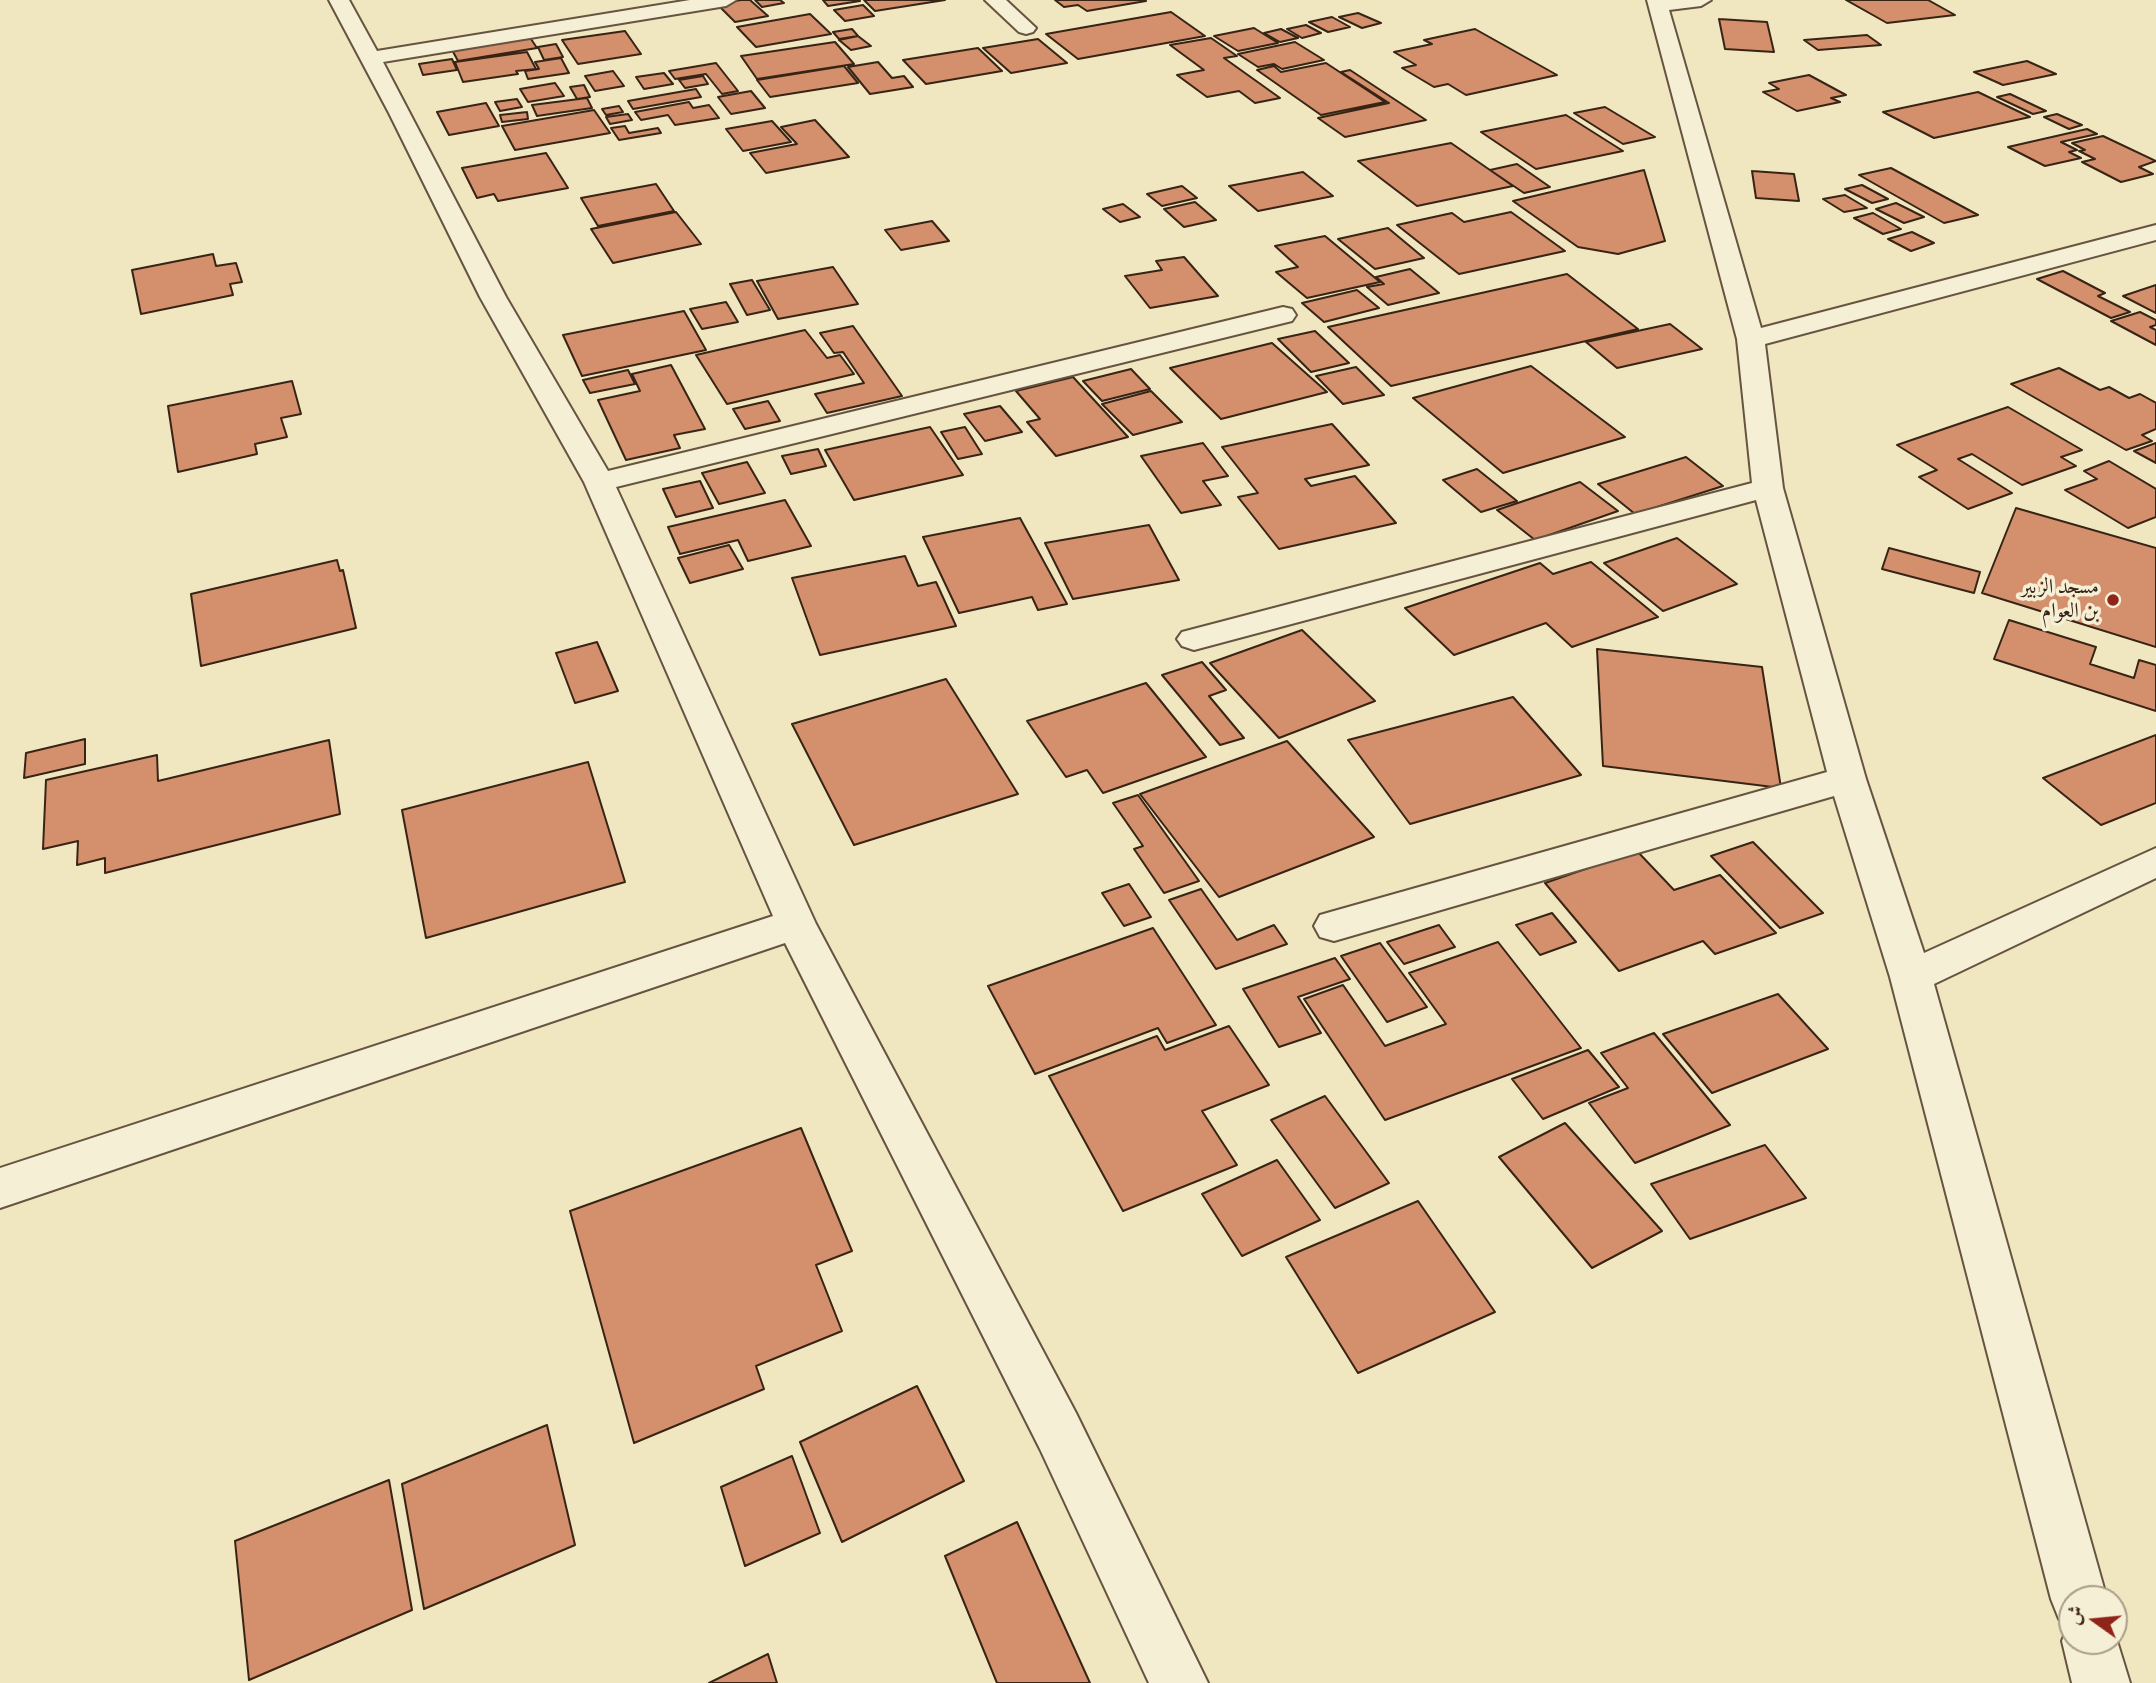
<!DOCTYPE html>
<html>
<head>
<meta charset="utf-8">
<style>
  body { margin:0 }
  #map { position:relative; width:2156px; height:1683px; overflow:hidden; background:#f0e6c0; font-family:"IM FELL Double Pica",Amiri,serif }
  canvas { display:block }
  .north { position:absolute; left:2058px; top:1585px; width:70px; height:70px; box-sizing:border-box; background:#f5efd6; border:2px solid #a99e89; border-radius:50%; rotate:285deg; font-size:19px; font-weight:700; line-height:28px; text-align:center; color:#382415 }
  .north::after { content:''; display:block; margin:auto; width:24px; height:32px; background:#8f2418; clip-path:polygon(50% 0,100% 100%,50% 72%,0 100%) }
</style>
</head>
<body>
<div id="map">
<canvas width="2156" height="1683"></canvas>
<div class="north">ش</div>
</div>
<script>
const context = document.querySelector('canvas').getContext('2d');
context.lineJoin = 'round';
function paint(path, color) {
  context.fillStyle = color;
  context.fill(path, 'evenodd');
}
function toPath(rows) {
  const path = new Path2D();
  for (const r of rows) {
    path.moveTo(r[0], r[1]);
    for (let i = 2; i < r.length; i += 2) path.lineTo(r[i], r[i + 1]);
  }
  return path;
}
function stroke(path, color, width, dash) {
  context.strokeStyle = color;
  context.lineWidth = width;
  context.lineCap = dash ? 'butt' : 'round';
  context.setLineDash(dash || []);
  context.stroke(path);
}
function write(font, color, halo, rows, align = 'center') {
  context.font = font + ' "IM FELL Double Pica",Amiri,serif';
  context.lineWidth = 7;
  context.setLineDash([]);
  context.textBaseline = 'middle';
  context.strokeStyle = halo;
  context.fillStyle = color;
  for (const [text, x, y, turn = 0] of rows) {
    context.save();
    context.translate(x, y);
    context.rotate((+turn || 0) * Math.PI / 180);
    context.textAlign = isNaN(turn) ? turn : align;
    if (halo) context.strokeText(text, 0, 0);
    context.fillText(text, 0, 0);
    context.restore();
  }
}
const building = toPath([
  [741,0,750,0,768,16,735,22,717,4,741,0],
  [755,0,780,0,784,3,762,7,755,0],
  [823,0,859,0,860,1,828,6,823,0],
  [864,0,945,0,875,11,864,0],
  [1055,0,1144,0,1146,1,1087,11,1078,5,1064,7,1055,0],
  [1846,0,1928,0,1955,15,1887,23,1846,0],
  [863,5,874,16,845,21,834,10,863,5],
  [1171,12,1205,36,1078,59,1046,34,1171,12],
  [1358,13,1381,23,1362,28,1339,17,1358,13],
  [810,14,831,34,756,47,737,27,810,14],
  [1332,17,1350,27,1328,32,1309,22,1332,17],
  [1719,19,1767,22,1774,52,1725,49,1719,19],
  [1306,25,1321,33,1302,38,1287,29,1306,25],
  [1254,28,1278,43,1238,51,1214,36,1254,28],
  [852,29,858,36,839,39,833,32,852,29],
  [1281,29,1298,38,1280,42,1264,33,1281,29],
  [1475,29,1557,75,1466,95,1448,84,1434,87,1402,68,1416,65,1394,52,1432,44,1424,40,1475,29],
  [625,31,641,54,578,64,562,40,625,31],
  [527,33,537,48,458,61,450,46,527,33],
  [1867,35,1881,45,1818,50,1804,40,1867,35],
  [858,36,871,46,851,50,839,40,858,36],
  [1211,38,1237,56,1224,58,1280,98,1255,103,1239,91,1207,97,1177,75,1204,70,1170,45,1211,38],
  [1038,39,1067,63,1011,73,983,48,1038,39],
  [835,42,854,64,757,79,741,56,835,42],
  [1295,42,1324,60,1282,69,1274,64,1258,67,1238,54,1295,42],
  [556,44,563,57,544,60,538,47,556,44],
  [978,48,1002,71,926,84,903,60,978,48],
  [527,52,536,69,516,71,518,74,463,82,455,62,527,52],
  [561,58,569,73,528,79,525,71,539,69,535,62,561,58],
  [452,59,457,70,423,75,419,64,452,59],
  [2027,61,2056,74,2003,85,1974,72,2027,61],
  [878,62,892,78,904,76,913,87,870,94,848,67,878,62],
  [716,63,738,91,722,94,706,74,675,79,669,71,716,63],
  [1326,63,1385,102,1321,115,1257,70,1274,66,1281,72,1326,63],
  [844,66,858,83,770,97,757,80,844,66],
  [1350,70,1426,120,1345,137,1318,118,1389,103,1341,72,1350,70],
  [613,71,624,86,595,91,585,76,613,71],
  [664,73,673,84,644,89,636,77,664,73],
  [1809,75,1846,95,1831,98,1840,102,1797,111,1763,92,1779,89,1769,83,1809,75],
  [703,76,708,84,685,88,679,80,703,76],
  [555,83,564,96,528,102,520,89,555,83],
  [584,85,590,97,577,99,570,87,584,85],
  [696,89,701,97,633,109,628,101,696,89],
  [751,91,765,108,731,114,718,97,751,91],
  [1978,92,2030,117,1934,138,1883,112,1978,92],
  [2010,94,2046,111,2033,114,1997,97,2010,94],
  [587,98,592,108,537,116,532,105,587,98],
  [517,99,522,107,500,111,495,102,517,99],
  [689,102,693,108,709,105,719,118,675,125,668,115,641,120,635,112,689,102],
  [486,103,499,126,449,135,437,112,486,103],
  [619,106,623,112,606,115,602,109,619,106],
  [1605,107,1655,137,1623,144,1574,113,1605,107],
  [594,110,610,133,515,150,502,126,594,110],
  [527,112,528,119,502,122,500,115,527,112],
  [628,114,632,120,610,124,606,117,628,114],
  [2057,114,2082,125,2069,129,2044,117,2057,114],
  [1566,115,1623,151,1536,169,1481,132,1566,115],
  [815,120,849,157,766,173,750,153,797,144,781,127,815,120],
  [772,121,791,142,743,151,726,129,772,121],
  [625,126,629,133,658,128,661,133,619,140,611,128,625,126],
  [2087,129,2097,134,2061,142,2077,150,2069,152,2081,158,2045,166,2008,147,2087,129],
  [2103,136,2156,161,2139,167,2153,174,2121,182,2082,162,2095,159,2079,151,2085,150,2072,143,2103,136],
  [1451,143,1513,186,1417,206,1358,161,1451,143],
  [546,153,568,188,498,201,494,194,477,198,462,168,546,153],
  [1517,164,1550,187,1524,193,1490,170,1517,164],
  [1891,168,1978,215,1944,223,1859,175,1891,168],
  [1644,170,1665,241,1618,254,1578,247,1513,201,1644,170],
  [1752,171,1794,174,1799,201,1756,198,1752,171],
  [1303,172,1333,196,1258,211,1229,186,1303,172],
  [656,184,674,211,598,226,581,198,656,184],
  [1862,185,1888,199,1872,203,1845,189,1862,185],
  [1182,186,1197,198,1162,206,1147,194,1182,186],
  [1845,195,1867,208,1844,212,1823,199,1845,195],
  [1195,202,1216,220,1184,227,1164,209,1195,202],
  [1896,203,1924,217,1904,223,1876,209,1896,203],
  [1123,204,1140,217,1120,222,1103,209,1123,204],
  [676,212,701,244,613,263,591,229,676,212],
  [1511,212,1565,251,1459,274,1397,225,1452,213,1464,222,1511,212],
  [1873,213,1901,229,1883,234,1854,218,1873,213],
  [932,221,949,241,901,250,885,230,932,221],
  [1388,228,1424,258,1375,269,1338,239,1388,228],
  [1912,232,1934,243,1911,251,1888,239,1912,232],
  [1325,236,1380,282,1307,298,1276,272,1298,267,1275,246,1325,236],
  [213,254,216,266,236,263,242,282,230,284,233,295,141,314,132,270,213,254],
  [1184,257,1218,296,1150,308,1125,276,1162,270,1156,261,1184,257],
  [833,267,858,304,778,319,757,281,833,267],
  [1410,269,1439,293,1388,305,1367,287,1384,284,1376,277,1410,269],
  [2063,271,2105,293,2098,296,2130,312,2111,318,2037,279,2063,271],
  [1567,274,1638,329,1391,386,1328,327,1567,274],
  [752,280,770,310,747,315,730,284,752,280],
  [2156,285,2156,313,2123,296,2156,285],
  [1357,290,1379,308,1324,322,1302,303,1357,290],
  [726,302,738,322,702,329,690,309,726,302],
  [684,311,706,350,582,376,563,335,684,311],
  [2140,312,2156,320,2156,325,2150,327,2156,330,2156,345,2111,321,2140,312],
  [1670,324,1702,349,1617,368,1586,342,1670,324],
  [853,326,902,396,827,413,815,394,864,383,843,352,834,353,820,333,853,326],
  [805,330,827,358,840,355,854,374,727,404,696,355,805,330],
  [1315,331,1349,363,1311,372,1278,339,1315,331],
  [1272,343,1327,392,1221,419,1170,368,1272,343],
  [671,365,705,429,674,435,680,448,626,460,598,400,640,391,632,374,671,365],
  [1531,366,1625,437,1503,473,1413,398,1531,366],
  [1356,367,1384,395,1343,404,1316,376,1356,367],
  [2059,368,2100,390,2109,387,2129,398,2140,394,2156,403,2156,429,2142,435,2152,441,2126,450,2011,384,2059,368],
  [1131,369,1150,389,1102,401,1083,381,1131,369],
  [628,370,635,384,590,393,583,380,628,370],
  [1073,377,1128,437,1056,456,1027,422,1040,419,1016,391,1073,377],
  [292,381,301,414,281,418,287,437,255,444,257,454,178,472,168,406,292,381],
  [1151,391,1182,422,1133,435,1102,404,1151,391],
  [768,401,780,421,745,429,733,409,768,401],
  [1000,406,1022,432,985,441,964,414,1000,406],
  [2008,407,2082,450,2061,457,2076,466,2022,485,1972,454,1958,459,2012,493,1968,509,1919,477,1937,470,1897,445,2008,407],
  [1332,424,1369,465,1305,479,1311,486,1355,476,1396,523,1279,549,1238,497,1258,493,1222,447,1332,424],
  [930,427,963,475,854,500,825,450,930,427],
  [965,427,982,454,958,459,941,432,965,427],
  [1203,443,1228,476,1203,481,1221,505,1181,513,1141,456,1203,443],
  [2156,443,2156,463,2134,451,2156,443],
  [818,449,826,466,791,474,782,456,818,449],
  [1686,457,1723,486,1635,514,1598,484,1686,457],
  [2109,461,2156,489,2156,517,2128,528,2065,490,2097,479,2084,471,2109,461],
  [747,462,765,493,719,504,702,473,747,462],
  [1477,469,1517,501,1481,512,1443,480,1477,469],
  [700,481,713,508,676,517,663,489,700,481],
  [1580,482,1618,511,1535,540,1497,510,1580,482],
  [785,500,811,546,748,561,738,540,680,554,668,527,785,500],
  [2016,508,2156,548,2156,647,1982,593,2016,508],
  [1020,518,1067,604,1038,610,1032,597,959,613,923,537,1020,518],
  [1149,525,1179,580,1073,599,1045,543,1149,525],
  [1677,538,1737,584,1663,611,1604,563,1677,538],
  [729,545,743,569,690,583,678,558,729,545],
  [1889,548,1980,572,1974,593,1882,569,1889,548],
  [905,556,918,586,936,582,956,626,820,655,792,578,905,556],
  [337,560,340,571,343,570,356,628,201,666,191,594,337,560],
  [1591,562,1658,617,1572,647,1546,623,1454,655,1405,608,1540,563,1553,574,1591,562],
  [2009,620,2096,647,2090,664,2134,678,2139,660,2156,665,2156,711,1994,659,2009,620],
  [1302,630,1375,701,1279,738,1210,663,1302,630],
  [597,642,618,691,575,703,556,653,597,642],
  [1597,649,1762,667,1781,788,1603,766,1597,649],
  [1202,662,1226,690,1209,696,1244,738,1220,745,1162,675,1202,662],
  [946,679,1018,794,854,845,792,724,946,679],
  [1146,683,1206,757,1103,793,1087,770,1066,777,1027,721,1146,683],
  [1513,697,1581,775,1410,824,1348,740,1513,697],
  [2156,735,2156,803,2101,825,2043,778,2156,735],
  [85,739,85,764,24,778,26,753,85,739],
  [329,740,340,814,105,873,105,858,77,865,78,841,43,849,46,780,157,755,158,781,329,740],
  [1287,741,1374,837,1219,897,1140,794,1287,741],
  [588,762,625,882,426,938,402,810,588,762],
  [1138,795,1199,881,1164,893,1134,849,1143,846,1113,803,1138,795],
  [1753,842,1823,913,1780,928,1711,856,1753,842],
  [1637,851,1674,890,1720,875,1776,933,1715,954,1703,941,1619,971,1545,883,1637,851],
  [1129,884,1151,917,1124,926,1102,893,1129,884],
  [1201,889,1237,940,1274,925,1287,944,1216,969,1169,900,1201,889],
  [1552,913,1576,942,1540,955,1516,925,1552,913],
  [1439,925,1455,947,1404,964,1387,942,1439,925],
  [1153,928,1216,1025,1167,1043,1158,1028,1035,1074,988,986,1153,928],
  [1498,942,1581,1048,1385,1120,1304,999,1343,985,1385,1046,1446,1024,1409,973,1498,942],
  [1380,943,1427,1007,1387,1022,1341,956,1380,943],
  [1335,958,1350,979,1298,997,1321,1033,1279,1047,1243,989,1335,958],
  [1778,994,1828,1049,1712,1093,1663,1034,1778,994],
  [1229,1026,1269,1085,1202,1111,1237,1165,1123,1211,1049,1076,1157,1036,1165,1050,1229,1026],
  [1654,1033,1730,1125,1635,1163,1589,1103,1628,1088,1601,1053,1654,1033],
  [1588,1050,1619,1087,1543,1119,1512,1079,1588,1050],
  [1325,1096,1389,1183,1335,1208,1271,1120,1325,1096],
  [1565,1123,1662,1231,1592,1268,1499,1157,1565,1123],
  [801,1128,852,1251,816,1265,842,1331,756,1366,764,1389,634,1443,570,1211,801,1128],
  [1765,1145,1806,1198,1690,1239,1651,1184,1765,1145],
  [1277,1160,1320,1220,1242,1256,1202,1194,1277,1160],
  [1418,1201,1495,1312,1358,1373,1286,1257,1418,1201],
  [917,1386,964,1481,842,1542,800,1442,917,1386],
  [547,1425,575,1545,424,1609,402,1484,547,1425],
  [792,1456,820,1533,745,1566,721,1487,792,1456],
  [389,1480,412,1610,249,1680,235,1541,389,1480],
  [1017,1522,1090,1683,997,1683,945,1556,1017,1522],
  [768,1654,777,1683,709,1683,768,1654]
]);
const street = toPath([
  [329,0,349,0,377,51,690,0,736,0,726,6,383,62,506,297,608,471,1283,307,1292,309,1296,315,1292,321,616,487,816,924,1076,1413,1208,1683,1149,1683,1040,1449,785,943,0,1208,0,1168,773,916,584,482,480,297,389,113,329,0],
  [985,0,1006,0,1036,28,1033,32,1026,34,1019,32,985,0],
  [1647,0,1711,0,1701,6,1669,10,1761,328,2156,225,2156,240,1765,344,1783,488,1866,779,1924,953,2156,848,2156,878,1934,984,2107,1599,2072,1599,2072,1641,2114,1641,2114,1631,2130,1683,2072,1683,2062,1641,2069,1623,2059,1619,2051,1599,1890,977,1834,796,1334,941,1320,937,1314,926,1320,915,1334,911,1827,772,1756,500,1194,650,1182,646,1177,639,1182,632,1752,483,1737,339,1647,0]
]);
const markers = [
  [2113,600,7,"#8f2418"]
];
const poiNames = [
  ["مسجد الزبير",2099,588],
  ["بن العوام",2099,612]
];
paint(building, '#d48f6d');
stroke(building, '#382415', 2);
stroke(street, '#665440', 4);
paint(street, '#f5efd6');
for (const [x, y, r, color] of markers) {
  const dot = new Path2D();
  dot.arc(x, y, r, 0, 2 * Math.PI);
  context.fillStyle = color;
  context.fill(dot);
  stroke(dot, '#f5efd6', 2.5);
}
write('21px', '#382415', '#f5efd6', poiNames, 'right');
</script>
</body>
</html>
